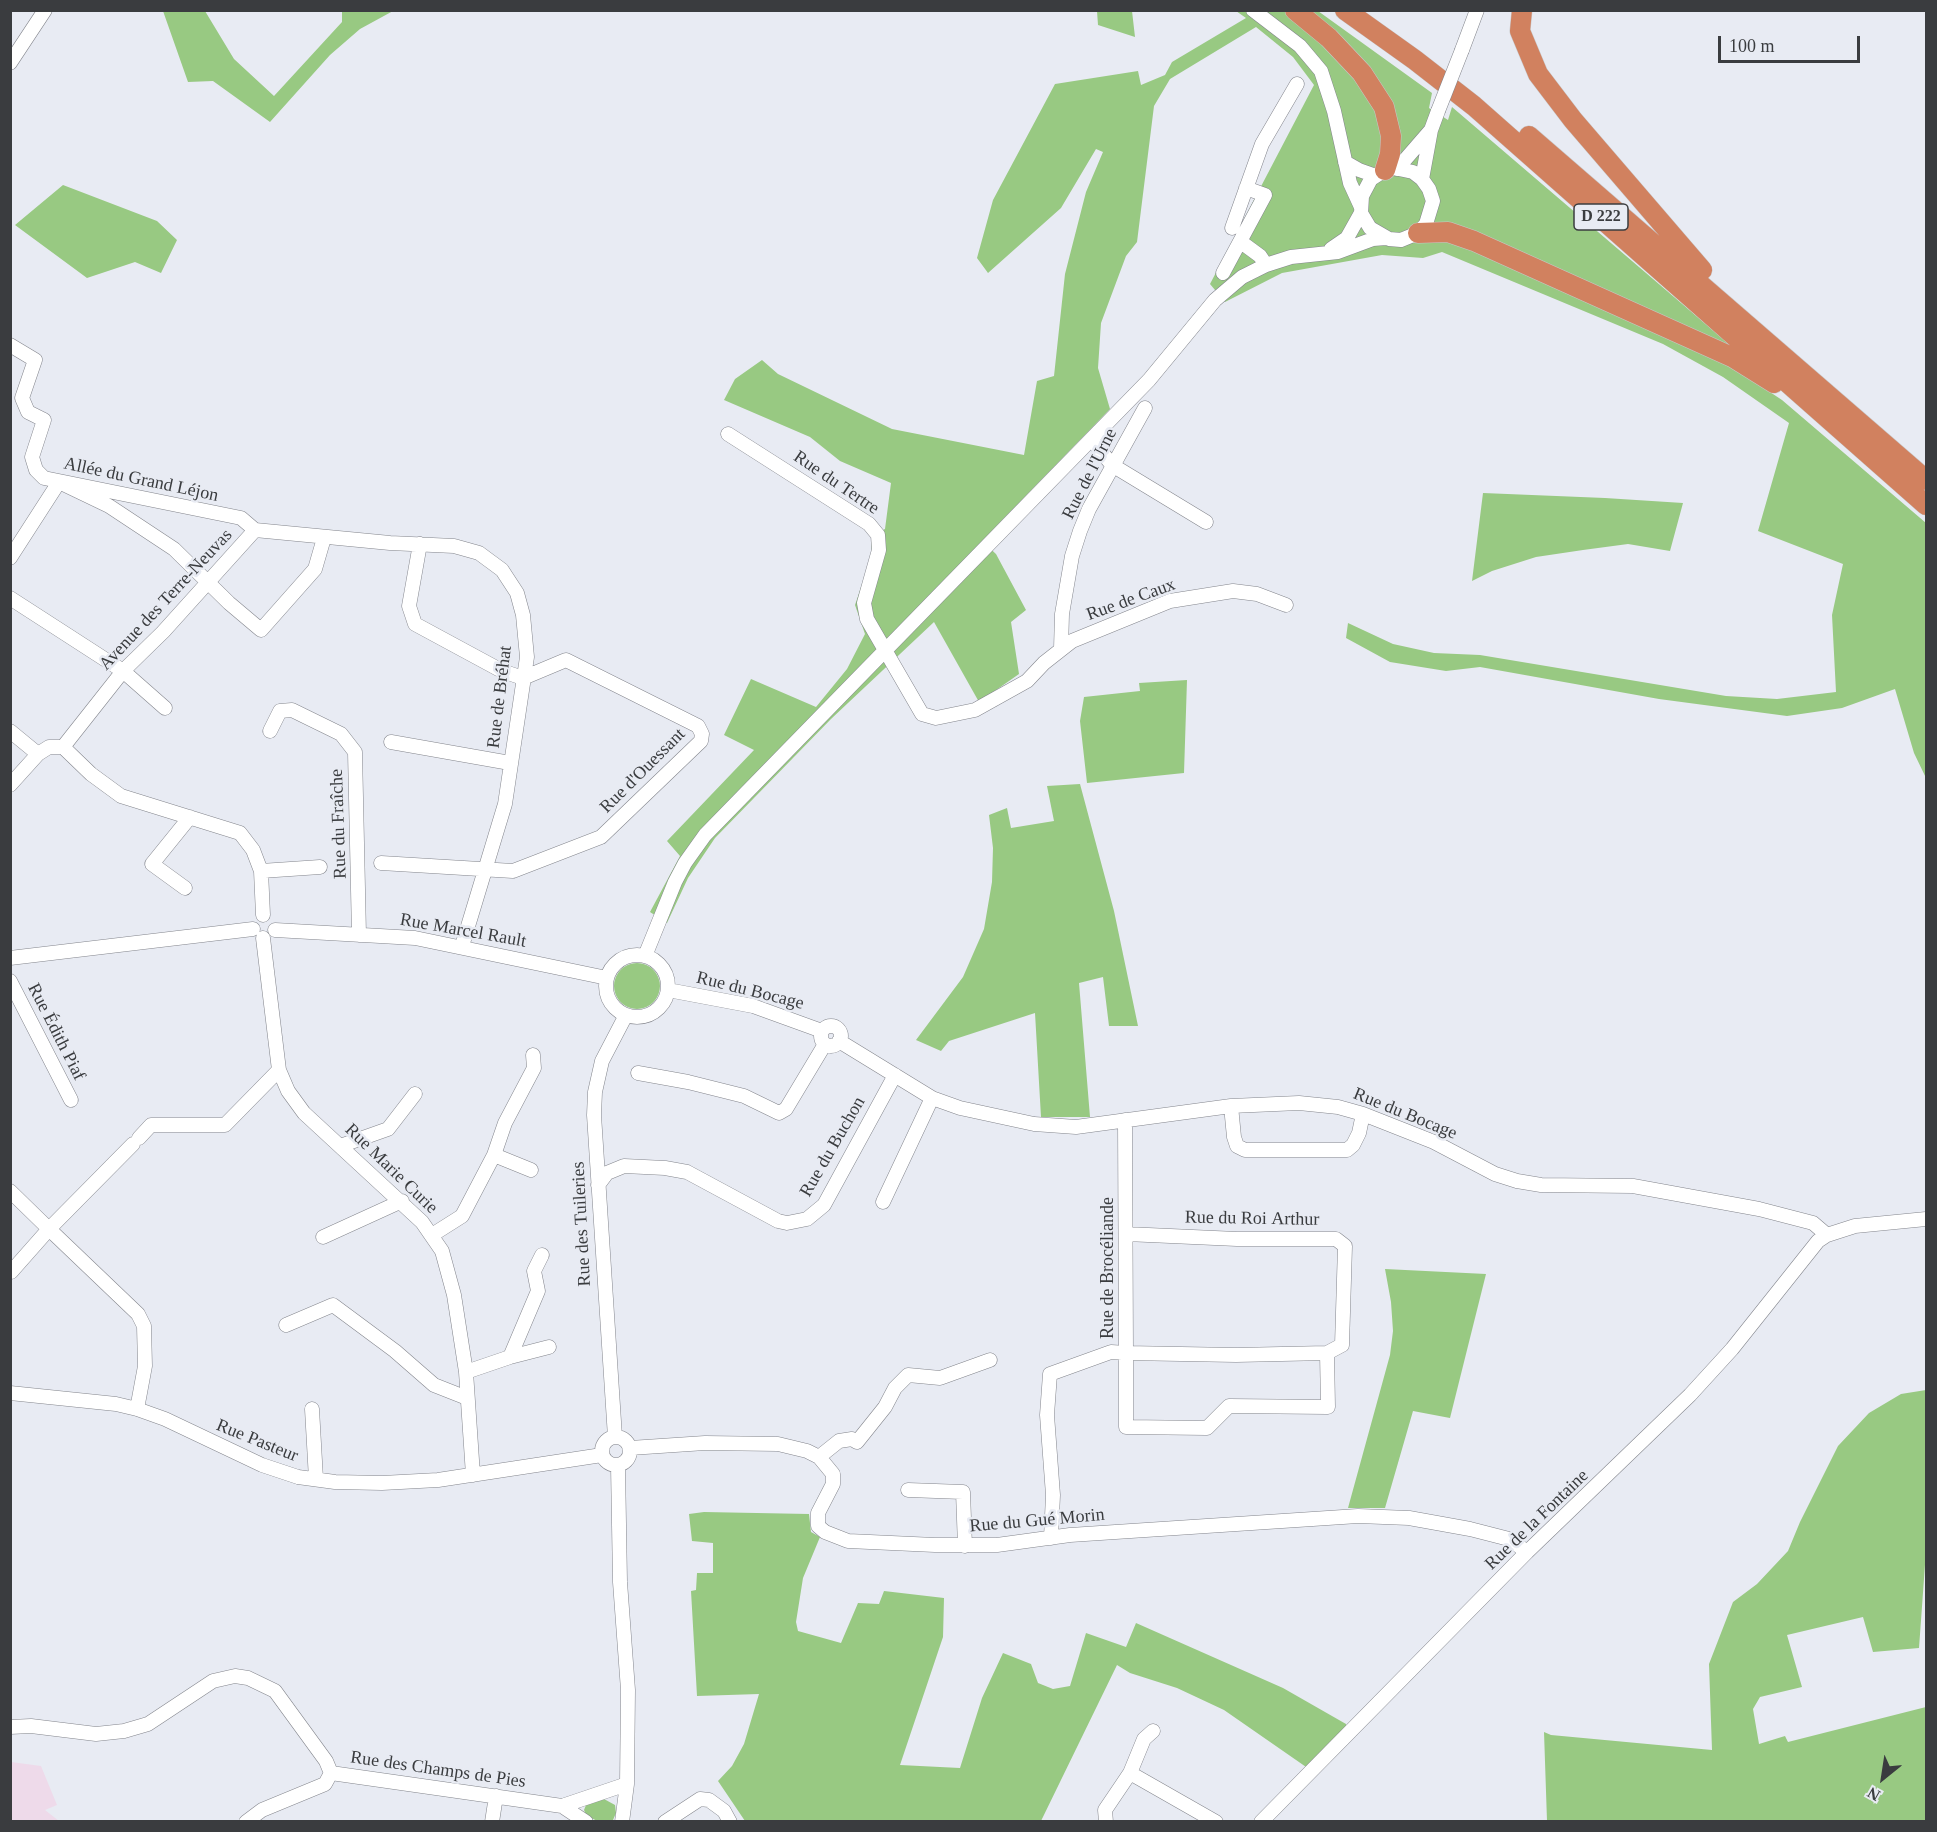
<!DOCTYPE html>
<html>
<head>
<meta charset="utf-8">
<style>
  body { margin:0 }
  #map { position:relative; width:1937px; height:1832px; overflow:hidden; background:#e8ebf3; font-family:"Times New Roman",serif }
  canvas { display:block }
  .frame { position:absolute; inset:0; border:12px solid #3a3c3f; pointer-events:none }
  .north { position:absolute; left:1853px; top:1748px; width:60px; height:60px; -webkit-text-stroke:4px #e8ebf3; paint-order:stroke; rotate:210deg; font-size:16px; font-weight:700; line-height:24px; text-align:center; color:#3a3c3f }
  .north::after { content:''; display:block; margin:auto; width:21px; height:27px; background:#3a3c3f; clip-path:polygon(50% 0,100% 100%,50% 72%,0 100%) }
  .scale { position:absolute; left:1718px; top:36px; width:142px; height:27px; box-sizing:border-box; border:3px solid #3a3c3f; border-top:0; padding-left:8px; font-size:18px; line-height:21px; white-space:nowrap; color:#3a3c3f; -webkit-text-stroke:4px #e8ebf3; paint-order:stroke }
</style>
</head>
<body>
<div id="map">
<canvas width="1937" height="1832"></canvas>
<div class="frame"></div>
<div class="north">N</div>
<div class="scale">100 m</div>
</div>
<script>
const context = document.querySelector('canvas').getContext('2d');
context.lineJoin = 'round';
function paint(path, color) {
  context.fillStyle = color;
  context.fill(path, 'evenodd');
}
function toPath(rows) {
  const path = new Path2D();
  for (const r of rows) {
    if (r.length === 3) {
      path.moveTo(r[0] + r[2], r[1]);
      path.arc(r[0], r[1], r[2], 0, 2 * Math.PI);
      continue;
    }
    path.moveTo(r[0], r[1]);
    for (let i = 2; i < r.length; i += 2) path.lineTo(r[i], r[i + 1]);
  }
  return path;
}
function stroke(path, color, width, dash) {
  context.strokeStyle = color;
  context.lineWidth = width;
  context.lineCap = dash ? 'butt' : 'round';
  context.setLineDash(dash || []);
  context.stroke(path);
}
function write(font, color, halo, rows, align = 'center') {
  context.font = font + ' "Times New Roman",serif';
  context.lineWidth = 5;
  context.setLineDash([]);
  context.textBaseline = 'middle';
  context.strokeStyle = halo;
  context.fillStyle = color;
  for (const [text, x, y, turn = 0] of rows) {
    context.save();
    context.translate(x, y);
    context.rotate((+turn || 0) * Math.PI / 180);
    context.textAlign = isNaN(turn) ? turn : align;
    if (halo) context.strokeText(text, 0, 0);
    context.fillText(text, 0, 0);
    context.restore();
  }
}
const medical = toPath([
  [11,1762,41,1766,57,1805,45,1810,59,1821,11,1821]
]);
const green = toPath([
  [163,11,205,11,234,59,274,96,342,22,342,11,393,11,360,29,330,55,270,122,213,81,188,82],
  [1097,11,1132,11,1135,37,1098,25],
  [1236,11,1318,11,1432,93,1429,108,1448,120,1452,107,1736,350,1729,365,1782,400,1926,523,1926,778,1914,753,1895,689,1842,708,1787,716,1659,699,1480,667,1446,671,1390,662,1346,638,1348,623,1393,644,1434,653,1480,655,1726,696,1777,699,1836,692,1832,615,1843,564,1758,531,1789,423,1723,377,1663,344,1442,252,1423,258,1382,255,1282,273,1225,302,1210,284,1314,85,1293,57,1256,27,1170,79,1154,106,1137,242,1126,256,1101,323,1098,368,1110,409,982,541,996,554,1026,610,1011,622,1019,674,979,702,934,622,831,719,715,838,688,878,667,923,650,912,680,856,667,841,754,750,724,735,751,679,816,707,847,669,865,634,855,605,872,555,871,536,885,529,891,483,840,461,810,437,724,400,735,379,762,360,778,374,892,429,1024,455,1037,381,1054,376,1065,274,1086,192,1103,152,1096,149,1061,208,988,273,977,258,993,200,1055,84,1138,71,1141,85,1165,75,1172,62,1246,18],
  [63,185,157,221,177,240,161,273,135,262,87,278,15,225],
  [1483,493,1605,498,1683,503,1670,551,1628,544,1583,550,1536,557,1492,571,1472,581],
  [1187,680,1184,773,1087,783,1080,721,1084,697,1140,691,1139,683],
  [1080,784,1114,911,1138,1026,1109,1026,1103,977,1079,983,1090,1117,1041,1117,1035,1013,949,1041,941,1051,916,1040,963,977,984,929,992,882,993,848,989,815,1007,808,1011,828,1054,821,1047,786],
  [637,986,23],
  [1385,1269,1486,1274,1450,1418,1413,1411,1385,1508,1348,1508,1390,1355,1393,1331,1391,1302],
  [1926,1390,1926,1551,1919,1648,1873,1652,1863,1617,1787,1635,1802,1687,1760,1697,1753,1709,1759,1744,1785,1736,1788,1742,1926,1707,1926,1821,1547,1821,1544,1732,1551,1735,1712,1750,1709,1664,1733,1602,1757,1584,1788,1551,1800,1522,1838,1446,1869,1413,1901,1394],
  [704,1512,809,1514,811,1532,820,1537,803,1578,796,1622,798,1631,841,1643,858,1603,879,1604,884,1591,944,1598,943,1637,900,1765,960,1768,982,1698,1003,1653,1031,1664,1038,1683,1053,1689,1070,1686,1086,1633,1126,1647,1136,1623,1283,1688,1346,1724,1346,1731,1309,1769,1224,1710,1177,1688,1130,1673,1117,1665,1041,1821,745,1821,718,1781,732,1766,744,1744,759,1694,697,1696,691,1591,696,1590,697,1573,713,1573,713,1543,692,1541,689,1514],
  [604,1799,615,1805,616,1813,613,1820,597,1821,586,1815,584,1810,586,1805]
]);
const minor = toPath([
  [1253,10,1300,46,1321,71,1334,111,1350,183,1361,207],
  [1462,50,1477,10],
  [10,63,45,10],
  [1345,162,1359,170,1376,176],
  [1397,169,1430,131],
  [1422,179,1413,172,1394,168,1385,170,1371,179,1362,196,1361,213,1370,228,1389,239,1401,240,1418,233,1426,224,1433,201,1429,189,1422,179,1431,130,1438,111],
  [1232,228,1262,144,1297,84],
  [1241,242,1260,256,1266,265],
  [1331,249,1347,238,1361,213],
  [1223,273,1265,195,1246,188],
  [10,345,35,360,22,398,28,412,44,420,32,457,36,470,44,478,241,518,255,530],
  [728,434,869,524,878,535,879,550,864,603,867,619,922,714,936,718,975,710,1027,681,1044,663,1072,641,1170,601,1233,591,1257,594,1286,605],
  [1092,440,1112,465,1206,522],
  [10,558,59,482,109,506,174,549,229,603,261,630,315,569,324,538],
  [10,598,123,671,165,708],
  [1061,649,1062,614,1072,556,1080,531,1089,509,1145,408],
  [10,731,38,754],
  [270,731,280,711,292,710,341,734,355,752,359,935],
  [391,742,510,763],
  [63,747,91,774,121,796,240,833,253,850,261,871,263,915],
  [10,785,38,754,49,747,63,747,123,671,163,632,255,530,390,543,454,546,479,553,502,570,517,593,523,615,527,657,505,804,462,946],
  [381,863,513,871,601,837,701,741,702,734,698,726,566,660,523,678,502,671,415,624,409,606,420,544],
  [261,871,320,867],
  [185,888,152,864,190,817],
  [275,930,415,938,607,978],
  [263,938,279,1070,288,1091,304,1113,422,1222,442,1251,454,1295,466,1372,473,1475],
  [637,986,31],
  [645,956,675,882,685,863,705,835,1149,380,1215,300,1242,277,1266,265,1291,257,1338,252,1373,239,1386,238],
  [10,958,253,929],
  [10,981,71,1100],
  [668,990,753,1006,822,1031],
  [831,1036,10],
  [839,1041,932,1098,960,1108,1034,1124,1076,1127,1231,1106,1299,1103,1338,1107,1363,1114,1434,1142,1495,1174,1517,1181,1541,1185,1633,1186,1759,1209,1813,1223,1827,1235],
  [638,1073,688,1082,744,1096,779,1113,786,1109,825,1044],
  [1231,1106,1234,1137,1237,1146,1245,1150,1347,1150,1353,1145,1359,1133,1363,1114],
  [139,1138,151,1125,225,1125,279,1070],
  [133,1144,49,1229,138,1314,144,1326,145,1366,137,1409],
  [340,1146,388,1129,415,1094],
  [494,1155,531,1170],
  [598,1185,607,1173,624,1166,665,1168,687,1172,778,1221,787,1223,807,1219,824,1205,895,1075],
  [10,1191,49,1229,11,1272],
  [883,1202,932,1098],
  [1126,1234,1237,1239,1336,1239,1345,1246,1342,1345,1327,1353,1236,1355,1126,1353,1126,1427,1207,1428,1229,1406,1328,1407,1327,1353],
  [432,1235,462,1216,494,1155,505,1123,534,1068,533,1055],
  [323,1237,402,1201],
  [286,1325,333,1305,395,1351,434,1385,467,1398],
  [510,1357,549,1347],
  [466,1372,510,1357,538,1291,534,1271,542,1255],
  [10,1393,116,1404,137,1409,165,1419,262,1465,298,1477,335,1482,382,1483,438,1480,602,1455],
  [312,1409,316,1479],
  [616,1451,14],
  [615,1437,594,1115,595,1092,602,1061,626,1015],
  [630,1448,705,1443,778,1444,807,1451,819,1457,833,1474,833,1484,818,1513,818,1526,825,1532,848,1541,935,1545,997,1545,1070,1535,1358,1516,1409,1518,1470,1529,1509,1539,1527,1552],
  [819,1457,839,1441,852,1439,857,1442,885,1407,895,1388,908,1375,940,1378,990,1360],
  [618,1466,620,1582,628,1690,627,1784,622,1822],
  [908,1490,963,1492,965,1546],
  [1051,1538,1053,1495,1047,1415,1050,1374,1111,1352,1126,1353,1125,1120],
  [10,1727,31,1726,96,1734,124,1731,148,1724,213,1681,235,1676,248,1678,275,1691,326,1761,331,1773,562,1806,586,1822],
  [1130,1773,1216,1822],
  [562,1806,627,1784],
  [246,1822,262,1810,325,1784,331,1773],
  [492,1822,496,1796],
  [665,1822,700,1799,709,1800,724,1811,730,1822],
  [1106,1822,1105,1810,1130,1773,1144,1739,1153,1731],
  [1261,1822,1527,1552,1690,1395,1732,1349,1818,1241,1827,1235,1855,1226,1926,1219]
]);
const highway = toPath([
  [1295,10,1329,38,1362,73,1384,107,1391,136,1390,154,1385,170],
  [1345,10,1415,60,1474,106,1926,505],
  [1522,10,1520,31,1538,74,1573,120,1702,270],
  [1529,136,1926,480],
  [1418,233,1448,232,1474,241,1734,358,1774,383]
]);
const minorBridge = toPath([
  [1438,111,1462,50]
]);
const shields = [
  [1601,217,54]
];
const shieldNames = [
  ["D 222",1601,217]
];
const streetNames = [
  ["Rue de l'Urne",1090,474,-63],
  ["Allée du Grand Léjon",141,480,12],
  ["Rue du Tertre",836,483,34],
  ["Avenue des Terre-Neuvas",166,600,-47],
  ["Rue de Caux",1131,600,-20],
  ["Rue de Bréhat",500,697,-83],
  ["Rue d'Ouessant",643,771,-45],
  ["Rue du Fraîche",339,824,-92],
  ["Rue Marcel Rault",463,931,10],
  ["Rue du Bocage",750,991,14],
  ["Rue Édith Piaf",56,1032,63],
  ["Rue du Bocage",1405,1114,22],
  ["Rue du Buchon",833,1147,-60],
  ["Rue Marie Curie",391,1169,44],
  ["Rue du Roi Arthur",1252,1219,1],
  ["Rue des Tuileries",582,1224,-93],
  ["Rue de Brocéliande",1108,1268,-90],
  ["Rue Pasteur",257,1441,22],
  ["Rue de la Fontaine",1537,1520,-44],
  ["Rue du Gué Morin",1037,1521,-5],
  ["Rue des Champs de Pies",438,1770,8]
];
paint(medical, '#eedaea');
paint(green, '#98c982');
stroke(minor, '#83858c', 15);
stroke(highway, '#c8c8c9', 21);
stroke(minor, '#fff', 14);
stroke(highway, '#d1815f', 20);
stroke(minorBridge, '#83858c', 15, []);
stroke(minorBridge, '#fff', 14);
for (const [x, y, w] of shields) {
  const box = new Path2D();
  box.roundRect(x - w / 2, y - 13, w, 26, 4.5);
  context.fillStyle = '#e8ebf3';
  context.fill(box);
  stroke(box, '#3a3c3f', 1.5);
}
write('bold 16px', '#3a3c3f', null, shieldNames);
write('18px', '#3a3c3f', '#e8ebf3', streetNames);
</script>
</body>
</html>
